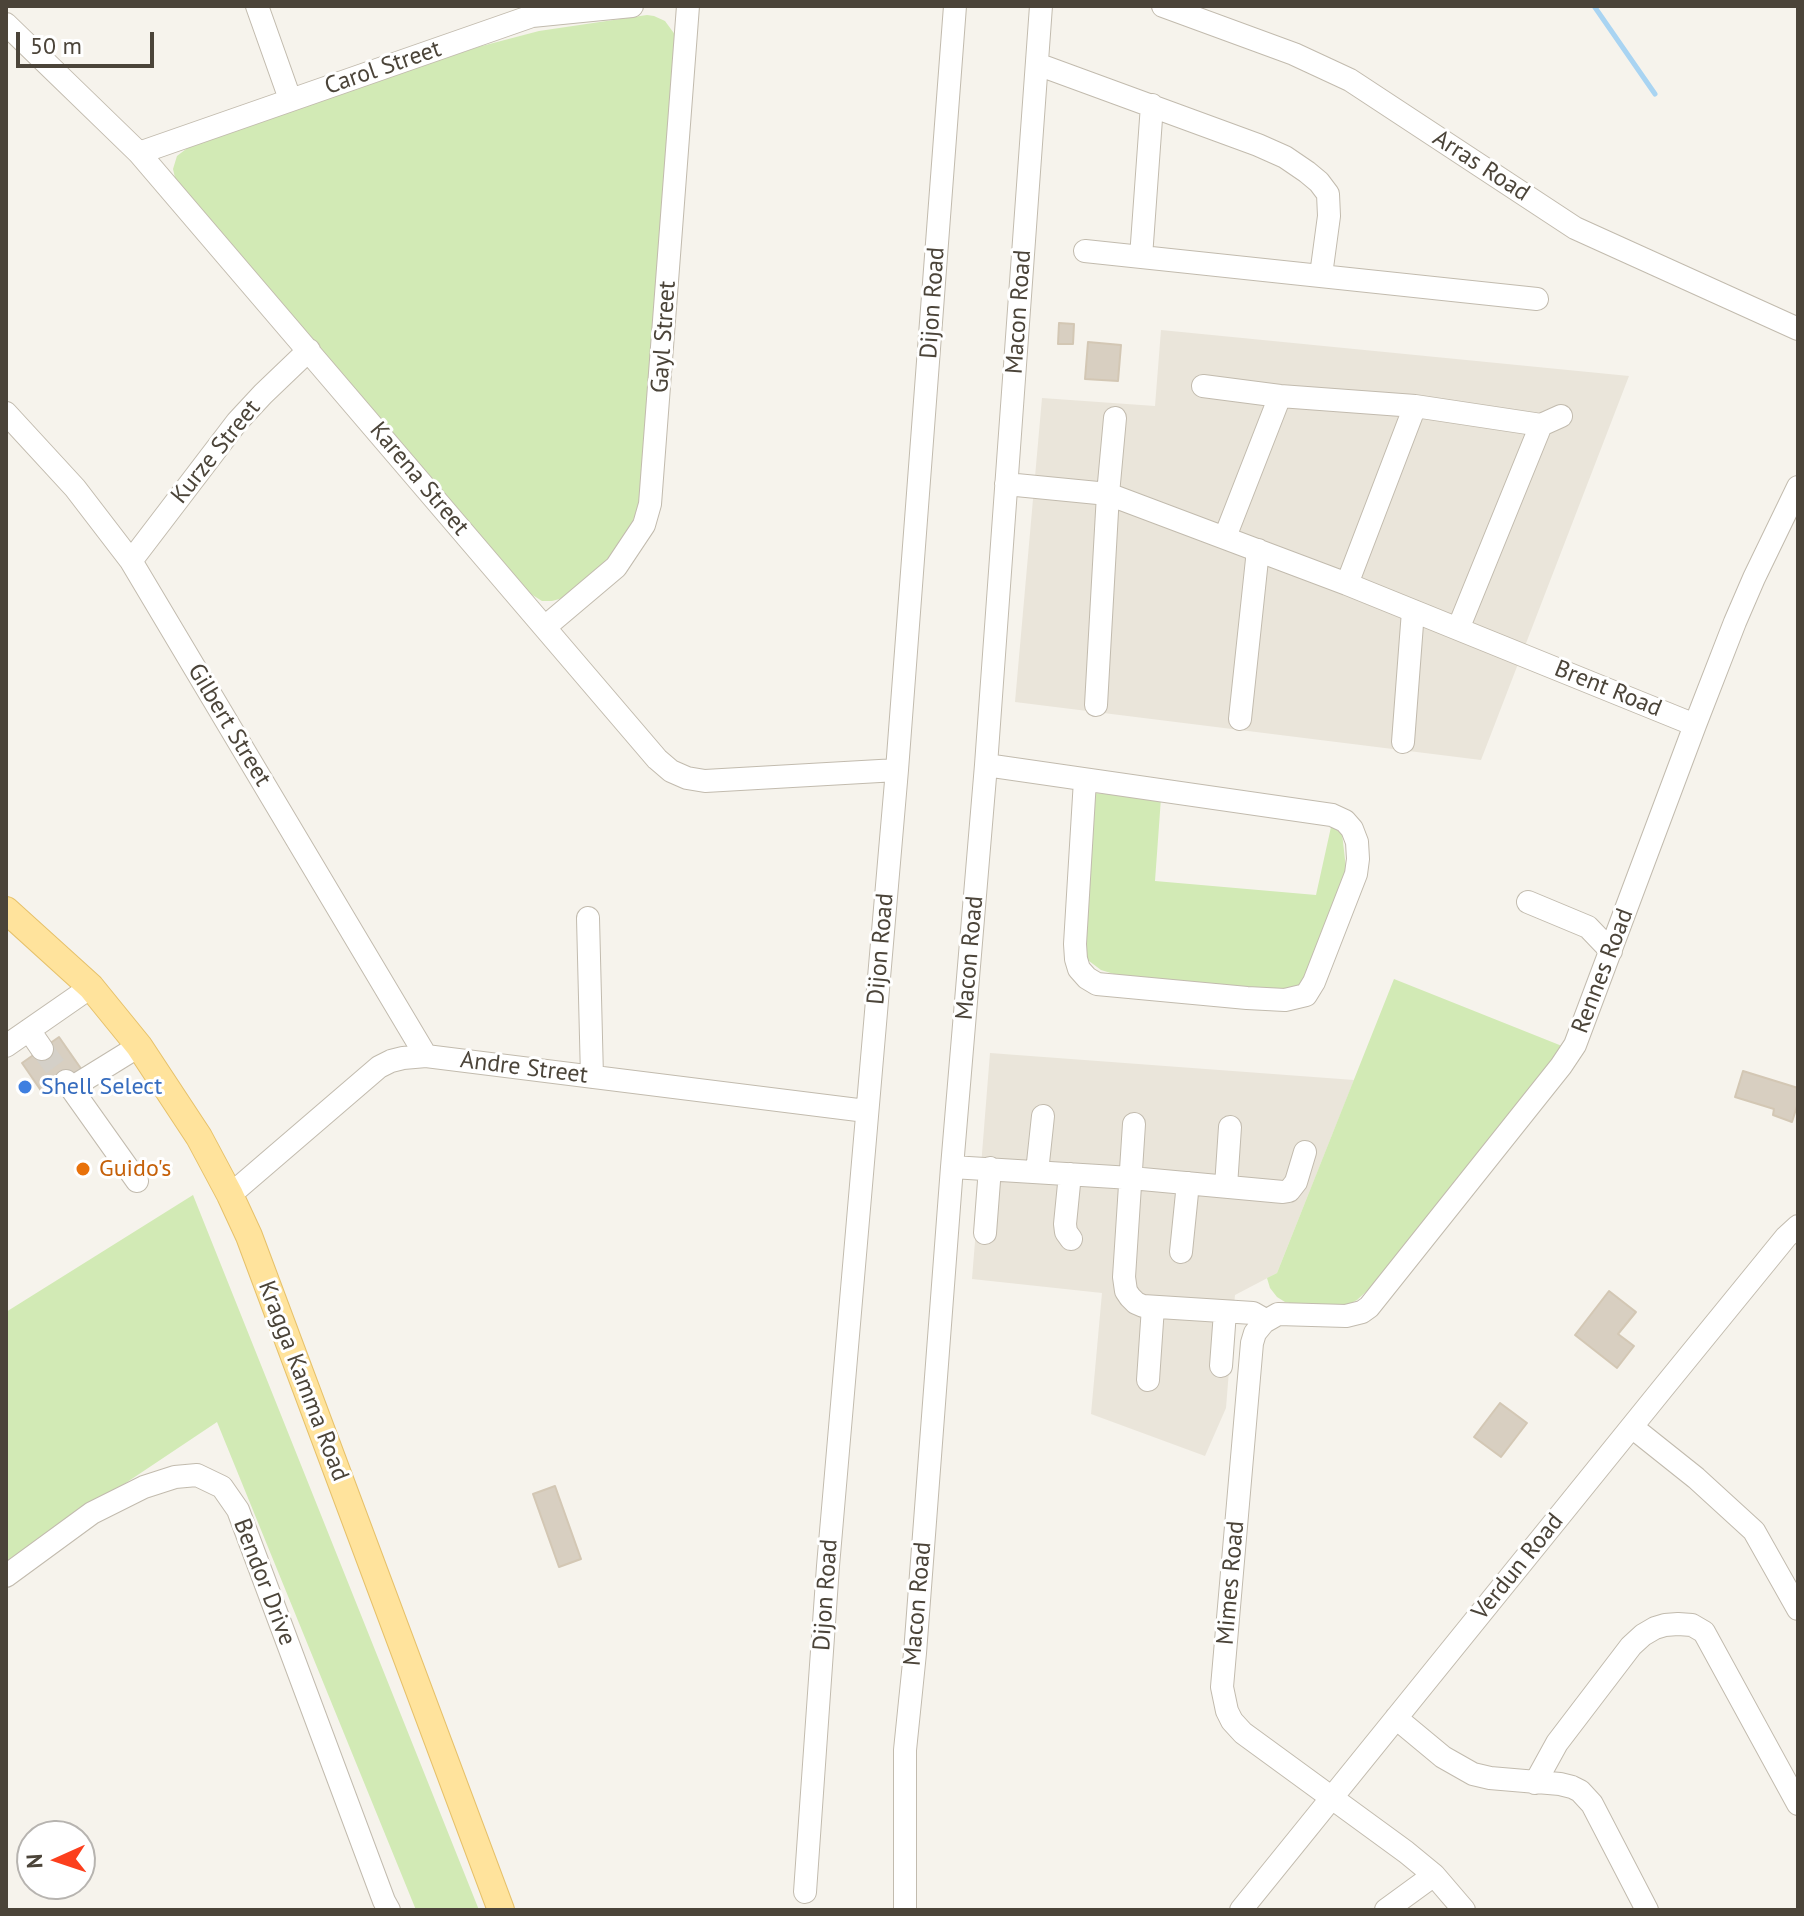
<!DOCTYPE html>
<html>
<head>
<meta charset="utf-8">
<style>
  body { margin:0 }
  #map { position:relative; width:1804px; height:1916px; overflow:hidden; background:#f6f3ec; font-family:"PT Sans",sans-serif }
  canvas { display:block }
  .frame { position:absolute; inset:0; border:8px solid #4b4439; pointer-events:none }
  .north { position:absolute; left:16px; top:1820px; width:80px; height:80px; box-sizing:border-box; background:#fff; border:2px solid #b7b4b0; border-radius:50%; rotate:267deg; font-size:22px; font-weight:700; line-height:32px; text-align:center; color:#4b4439 }
  .north::after { content:''; display:block; margin:auto; width:28px; height:36px; background:#fc3f1d; clip-path:polygon(50% 0,100% 100%,50% 72%,0 100%) }
  .scale { position:absolute; left:16px; top:32px; width:138px; height:36px; box-sizing:border-box; border:4px solid #4b4439; border-top:0; padding-left:10px; font-size:24px; line-height:28px; white-space:nowrap; color:#4b4439; -webkit-text-stroke:6px #fff; paint-order:stroke }
</style>
</head>
<body>
<div id="map">
<canvas width="1804" height="1916"></canvas>
<div class="frame"></div>
<div class="north">N</div>
<div class="scale">50 m</div>
</div>
<script>
const context = document.querySelector('canvas').getContext('2d');
context.lineJoin = 'round';
function paint(path, color) {
  context.fillStyle = color;
  context.fill(path, 'evenodd');
}
function toPath(rows) {
  const path = new Path2D();
  for (const r of rows) {
    path.moveTo(r[0], r[1]);
    for (let i = 2; i < r.length; i += 2) path.lineTo(r[i], r[i + 1]);
  }
  return path;
}
function stroke(path, color, width, dash) {
  context.strokeStyle = color;
  context.lineWidth = width;
  context.lineCap = dash ? 'butt' : 'round';
  context.setLineDash(dash || []);
  context.stroke(path);
}
function write(font, color, halo, rows, align = 'center') {
  context.font = font + ' "PT Sans",sans-serif';
  context.lineWidth = 6;
  context.setLineDash([]);
  context.textBaseline = 'middle';
  context.strokeStyle = halo;
  context.fillStyle = color;
  for (const [text, x, y, turn = 0] of rows) {
    context.save();
    context.translate(x, y);
    context.rotate((+turn || 0) * Math.PI / 180);
    context.textAlign = isNaN(turn) ? turn : align;
    if (halo) context.strokeText(text, 0, 0);
    context.fillText(text, 0, 0);
    context.restore();
  }
}
const residential = toPath([
  [1161,330,1629,376,1481,760,1015,702,1042,398,1155,406],
  [990,1053,1354,1080,1277,1273,1235,1295,1226,1408,1205,1456,1091,1414,1102,1293,972,1279]
]);
const green = toPath([
  [647,15,654,16,665,21,676,36,641,492,636,513,628,533,610,558,563,598,552,601,542,601,526,591,176,182,173,169,177,156,194,143,478,47,539,31],
  [1094,793,1161,798,1155,881,1316,895,1331,827,1342,833,1347,877,1311,976,1296,988,1282,992,1117,975,1101,970,1089,961,1081,950],
  [1394,979,1562,1046,1520,1103,1369,1289,1357,1300,1344,1307,1308,1307,1285,1302,1277,1297,1270,1288,1267,1278,1277,1273],
  [193,1195,479,1910,416,1910,217,1422,6,1563,6,1312]
]);
const stream = toPath([
  [1594,6,1655,94]
]);
const building = toPath([
  [1059,323,1074,324,1073,344,1058,344,1059,323],
  [1088,342,1121,345,1118,381,1085,379,1088,342],
  [59,1037,82,1070,44,1095,22,1063,59,1037],
  [1743,1071,1798,1088,1798,1103,1792,1122,1773,1115,1774,1109,1735,1097,1743,1071],
  [1609,1291,1636,1312,1618,1334,1634,1346,1617,1368,1575,1335,1609,1291],
  [1500,1403,1527,1423,1501,1457,1474,1437,1500,1403],
  [555,1486,581,1559,559,1567,533,1494,555,1486]
]);
const minorTunnel = toPath([
  [42,1049,66,1081]
]);
const minor = toPath([
  [257,6,290,99],
  [1163,6,1294,54,1350,80,1575,228,1798,329],
  [6,24,139,153,657,759,671,771,687,778,705,781,897,770],
  [1037,64,1258,145,1285,157,1307,172,1319,182,1328,194,1329,216,1321,275],
  [139,153,532,16,632,6],
  [1085,251,1537,299],
  [1141,257,1152,105],
  [1203,386,1280,396,1415,406,1541,425,1561,416],
  [6,413,75,488,131,561,426,1056],
  [1006,484,1108,494,1347,584,1695,725],
  [1225,537,1280,396],
  [131,561,237,422,263,394,309,350],
  [1347,584,1415,406],
  [545,627,616,567,644,525,650,504,688,6],
  [1458,629,1541,425],
  [1096,705,1108,494,1115,418],
  [1240,719,1258,550],
  [1403,742,1413,611],
  [986,765,1332,815,1345,821,1352,829,1357,842,1358,859,1356,874,1314,982,1306,995,1285,1000,1247,998,1097,984,1087,978,1079,969,1076,959,1075,944,1085,780],
  [1528,902,1588,927,1611,951],
  [588,918,592,1077],
  [29,1030,42,1049],
  [6,1046,91,987],
  [66,1081,137,1181],
  [71,1088,139,1046],
  [1134,1124,1124,1277,1126,1291,1130,1297,1136,1303,1143,1306,1253,1313,1260,1317,1264,1322],
  [952,1167,1131,1178,1283,1192,1289,1191,1296,1182,1305,1152],
  [1037,1172,1043,1116],
  [1070,1174,1065,1224,1066,1232,1071,1239],
  [1226,1186,1230,1127],
  [230,1195,379,1067,391,1061,403,1058,426,1056,866,1111],
  [985,1233,990,1168],
  [1181,1252,1188,1183],
  [1221,1366,1225,1312],
  [1148,1380,1153,1307],
  [1632,1427,1696,1478,1754,1531,1798,1609],
  [6,1576,92,1513,144,1487,175,1477,197,1475,222,1487,238,1510,384,1901,389,1910],
  [1396,1718,1443,1757,1473,1774,1490,1778,1560,1784,1572,1787,1580,1791,1592,1804,1647,1910],
  [1535,1783,1557,1743,1631,1646,1643,1635,1655,1628,1665,1625,1678,1624,1692,1625,1704,1632,1798,1804],
  [805,1892,828,1566,897,770,955,6],
  [905,1910,905,1750,915,1653,952,1167,986,765,1041,6],
  [1241,1910,1663,1388,1786,1237,1798,1226],
  [1386,1910,1434,1875],
  [1464,1910,1434,1875,1406,1852,1243,1733,1232,1721,1227,1711,1222,1687,1252,1343,1255,1333,1264,1322,1278,1314,1346,1316,1362,1312,1369,1307,1561,1066,1575,1045,1695,725,1735,622,1754,578,1798,487]
]);
const major = toPath([
  [6,910,91,987,139,1046,199,1137,230,1195,249,1236,501,1910]
]);
const markers = [
  [25,1087,8,"#3f7fe0"],
  [83,1169,8,"#e8710a"]
];
const streetNames = [
  ["Carol Street",383,68,-19],
  ["Arras Road",1481,166,33],
  ["Dijon Road",933,303,-86],
  ["Macon Road",1019,312,-86],
  ["Gayl Street",664,337,-86],
  ["Kurze Street",216,452,-51],
  ["Karena Street",419,479,50],
  ["Brent Road",1608,689,22],
  ["Gilbert Street",229,725,59],
  ["Dijon Road",881,949,-85],
  ["Macon Road",970,958,-85],
  ["Rennes Road",1603,971,-69],
  ["Andre Street",524,1068,7],
  ["Kragga Kamma Road",303,1381,69],
  ["Verdun Road",1518,1567,-51],
  ["Bendor Drive",264,1582,69],
  ["Mimes Road",1231,1583,-85],
  ["Dijon Road",826,1595,-86],
  ["Macon Road",918,1604,-85]
];
const shopNames = [
  ["Shell Select",41,1087]
];
const foodNames = [
  ["Guido's",99,1169]
];
paint(residential, '#eae5da');
paint(green, '#d2eab5');
stroke(stream, '#a9d4f2', 5);
paint(building, '#d8cfc1');
stroke(building, '#d3c7b4', 2);
stroke(minorTunnel, '#d4d0c8', 22, [22, 11]);
stroke(minor, '#c2bbae', 24);
stroke(major, '#e6c16a', 28);
stroke(minor, '#fff', 22);
stroke(major, '#ffe39c', 26);
for (const [x, y, r, color] of markers) {
  const dot = new Path2D();
  dot.arc(x, y, r, 0, 2 * Math.PI);
  context.fillStyle = color;
  context.fill(dot);
  stroke(dot, '#fff', 3);
}
write('24px', '#4b4439', '#fff', streetNames);
write('24px', '#366cbe', '#fff', shopNames, 'left');
write('24px', '#c56008', '#fff', foodNames, 'left');
</script>
</body>
</html>
